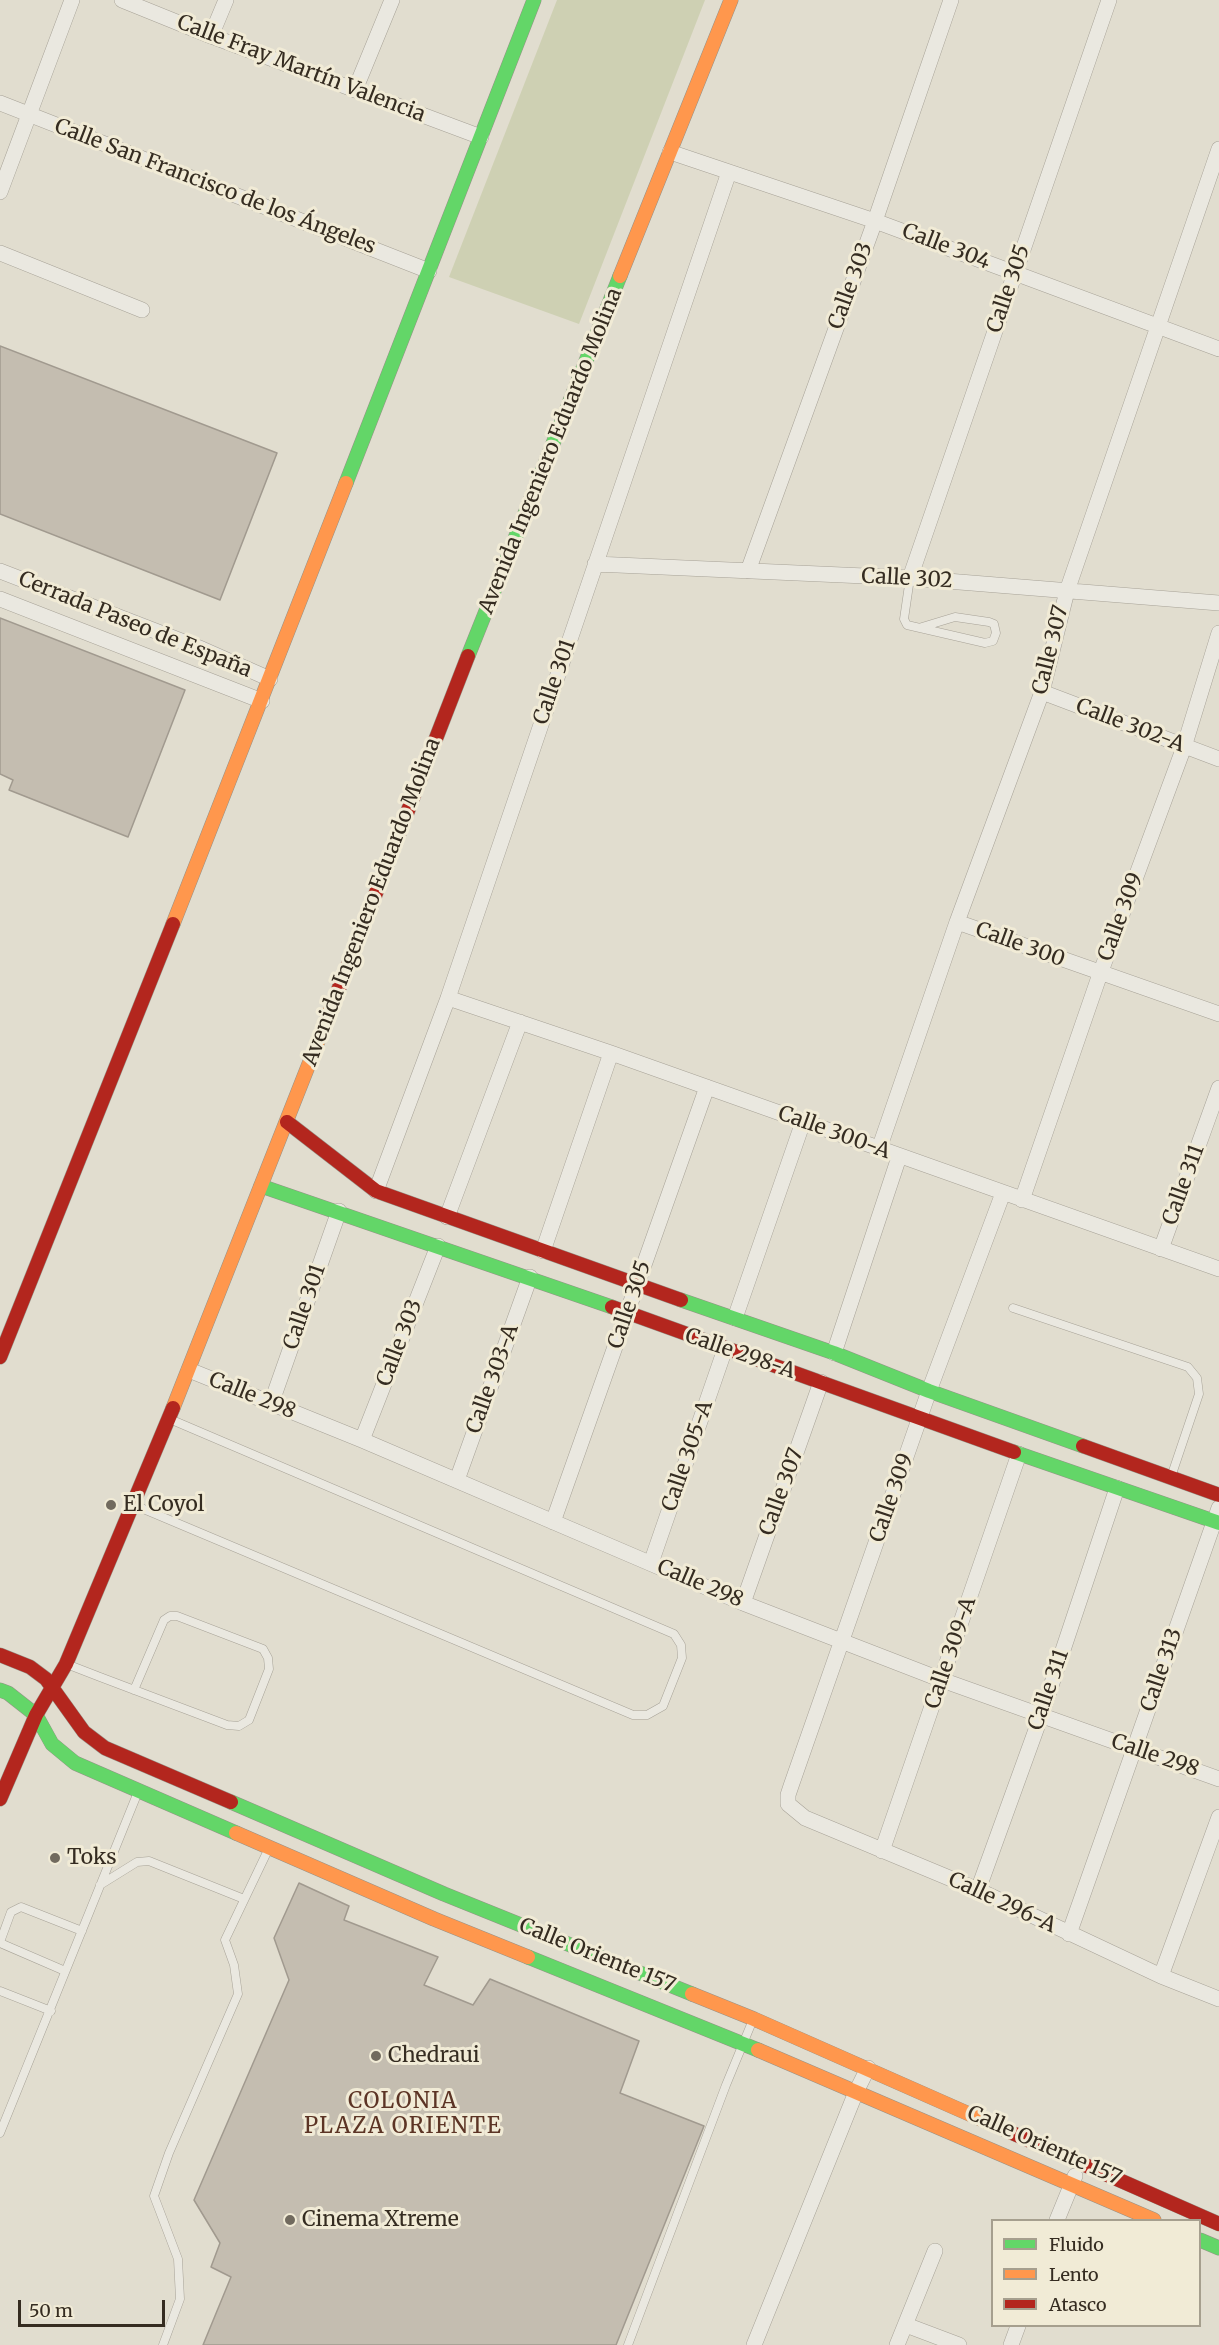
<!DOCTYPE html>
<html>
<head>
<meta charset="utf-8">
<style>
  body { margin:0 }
  #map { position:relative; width:1219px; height:2345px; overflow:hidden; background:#e1ddcf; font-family:Merriweather,serif }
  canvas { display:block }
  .legend { position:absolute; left:991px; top:2219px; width:210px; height:108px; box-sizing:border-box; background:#f1ebd6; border:2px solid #a69f8e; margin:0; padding:8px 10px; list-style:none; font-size:18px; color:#352c21 }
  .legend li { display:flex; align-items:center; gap:12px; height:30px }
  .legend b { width:30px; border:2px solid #a69f8e }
  .scale { position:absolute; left:18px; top:2300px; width:147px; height:27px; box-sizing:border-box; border:3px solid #352c21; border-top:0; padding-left:8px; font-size:18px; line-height:21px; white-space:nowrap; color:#352c21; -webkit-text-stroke:4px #f1ebd6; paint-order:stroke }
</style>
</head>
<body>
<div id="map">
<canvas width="1219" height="2345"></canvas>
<ul class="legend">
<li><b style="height:8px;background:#63d668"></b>Fluido</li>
<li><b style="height:8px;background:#ff974d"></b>Lento</li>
<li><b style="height:8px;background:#b3261e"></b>Atasco</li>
</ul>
<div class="scale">50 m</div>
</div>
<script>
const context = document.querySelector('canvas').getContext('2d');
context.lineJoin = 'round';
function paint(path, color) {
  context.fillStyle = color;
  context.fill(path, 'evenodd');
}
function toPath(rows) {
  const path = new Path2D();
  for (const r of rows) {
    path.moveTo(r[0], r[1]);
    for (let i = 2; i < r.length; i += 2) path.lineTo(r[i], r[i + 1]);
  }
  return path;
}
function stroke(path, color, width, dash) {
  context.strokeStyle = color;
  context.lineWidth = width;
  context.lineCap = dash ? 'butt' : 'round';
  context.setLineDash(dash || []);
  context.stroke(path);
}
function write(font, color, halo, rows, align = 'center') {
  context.font = font + ' Merriweather,serif';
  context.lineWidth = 6;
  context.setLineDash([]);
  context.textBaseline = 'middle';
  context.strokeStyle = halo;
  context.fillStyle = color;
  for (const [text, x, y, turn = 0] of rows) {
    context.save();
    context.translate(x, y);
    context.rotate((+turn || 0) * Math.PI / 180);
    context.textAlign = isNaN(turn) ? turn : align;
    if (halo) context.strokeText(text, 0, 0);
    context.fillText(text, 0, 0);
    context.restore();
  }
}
const green = toPath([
  [557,0,705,0,579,324,449,277]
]);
const building = toPath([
  [0,346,277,453,220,600,0,514,0,346],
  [0,618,185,690,128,837,9,790,13,780,0,774,0,618],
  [299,1883,349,1906,344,1920,438,1957,424,1985,473,2005,490,1979,639,2041,620,2093,704,2126,616,2345,203,2345,231,2277,211,2267,220,2243,194,2200,289,1980,274,1938,299,1883]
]);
const lane = toPath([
  [910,578,904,619,907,625,985,643,993,641,996,633,994,624,989,622,955,617,922,627],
  [1013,1308,1188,1367,1197,1378,1199,1394,1171,1477],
  [134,1505,633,1715,647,1715,663,1706,682,1658,681,1645,674,1634,172,1420],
  [69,1665,100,1677,227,1725,239,1726,249,1720,269,1669,268,1658,263,1649,177,1616,170,1616,164,1620,134,1690],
  [100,1885,137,1862,149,1861,244,1899],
  [0,1942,11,1912,21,1907,82,1931],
  [0,1943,65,1971],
  [0,1991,51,2011],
  [0,2133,138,1792],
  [163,2345,180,2299,178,2259,154,2196,169,2153,238,1994,234,1965,225,1940,269,1848],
  [628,2345,726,2085,752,2022]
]);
const street = toPath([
  [122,0,211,36,481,137],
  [211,36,226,0],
  [355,90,392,0],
  [0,103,429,271],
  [670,152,875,221,1219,349],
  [0,192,72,0],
  [0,253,142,310],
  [595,564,910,578,1219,603],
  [0,571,202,649,270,679],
  [748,571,875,221,951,0],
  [910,578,1109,0],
  [0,599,262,701],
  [1042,692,1219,759],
  [957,922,1219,1014],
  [448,998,611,1053,1219,1269],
  [879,1149,957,922,1042,692,1067,591,1219,149],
  [376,1191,448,998,729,172],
  [1003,1193,929,1391,791,1786,788,1795,788,1804,805,1818,978,1890,1161,1976,1219,1999],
  [1022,1200,1100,974,1184,747,1219,633],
  [447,1217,520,1022],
  [1161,1249,1219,1088],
  [543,1251,611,1053],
  [735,1318,803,1122],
  [834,1353,899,1157],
  [189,1370,362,1440,743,1603,942,1680,1219,1779],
  [271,1404,339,1211],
  [362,1440,438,1246],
  [457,1480,530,1277],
  [553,1522,707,1087],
  [651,1563,725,1349],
  [743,1603,821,1382],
  [882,1851,1019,1454],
  [978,1890,1041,1716,1117,1488],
  [1069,1934,1219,1508],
  [1161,1976,1219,1817],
  [1057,2220,1075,2176],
  [906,2325,959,2345],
  [754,2345,856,2092,868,2068],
  [897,2345,935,2251],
  [1011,2345,1018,2326]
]);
const fast = toPath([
  [346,483,534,0],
  [468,656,620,276],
  [261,1186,612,1307],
  [681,1300,834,1353,929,1391,1083,1446],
  [1014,1452,1219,1523],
  [0,1690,8,1693,36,1715,52,1744,75,1763,236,1833],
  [231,1802,444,1894,692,1994],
  [528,1957,758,2050],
  [1200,2240,1219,2248]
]);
const slow = toPath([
  [620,276,731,0],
  [173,924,346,483],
  [173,1408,339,988],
  [236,1833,434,1919,528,1957],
  [692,1994,754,2019,1010,2132],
  [758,2050,1154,2220]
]);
const jam = toPath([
  [339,988,468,656],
  [287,1122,376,1191,681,1300],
  [612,1307,1014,1452],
  [0,1357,173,924],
  [1083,1446,1219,1495],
  [0,1655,30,1667,46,1679,84,1732,105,1748,231,1802],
  [0,1799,36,1715,66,1664,173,1408],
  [1010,2132,1219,2224]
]);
const markers = [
  [111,1505,6,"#716a5e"],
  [55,1858,6,"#716a5e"],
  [376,2056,6,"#716a5e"],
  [290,2220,6,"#716a5e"]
];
const streetNames = [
  ["Calle Fray Martín Valencia",301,69,21],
  ["Calle San Francisco de los Ángeles",215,187,21],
  ["Calle 304",946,247,21],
  ["Calle 303",851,286,-70],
  ["Calle 305",1009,289,-71],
  ["Avenida Ingeniero Eduardo Molina",551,451,-68],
  ["Calle 302",907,579,3],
  ["Cerrada Paseo de España",135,625,22],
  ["Calle 307",1051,650,-76],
  ["Calle 301",555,682,-71],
  ["Calle 302-A",1130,726,21],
  ["Avenida Ingeniero Eduardo Molina",372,902,-69],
  ["Calle 309",1121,917,-70],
  ["Calle 300",1020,945,20],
  ["Calle 300-A",834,1133,20],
  ["Calle 311",1184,1185,-70],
  ["Calle 305",630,1305,-71],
  ["Calle 301",305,1307,-71],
  ["Calle 303",400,1343,-69],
  ["Calle 298-A",740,1354,19],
  ["Calle 303-A",493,1379,-70],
  ["Calle 298",252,1396,22],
  ["Calle 305-A",688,1456,-71],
  ["Calle 307",782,1492,-70],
  ["Calle 309",892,1498,-71],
  ["Calle 298",700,1584,23],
  ["Calle 309-A",951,1653,-71],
  ["Calle 313",1162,1670,-71],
  ["Calle 311",1049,1690,-71],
  ["Calle 298",1155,1756,19],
  ["Calle 296-A",1002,1903,25],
  ["Calle Oriente 157",597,1956,22],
  ["Calle Oriente 157",1044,2146,24]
];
const poiNames = [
  ["El Coyol",123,1505],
  ["Toks",67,1858],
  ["Chedraui",388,2056],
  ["Cinema Xtreme",302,2220]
];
const neighbourhoodNames = [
  ["COLONIA",403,2102],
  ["PLAZA ORIENTE",403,2127]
];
paint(green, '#ced0b3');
paint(building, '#c4bdb0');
stroke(building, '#a19a8f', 1.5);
stroke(lane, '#a7a297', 9);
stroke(street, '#a7a297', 16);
stroke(fast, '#969288', 15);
stroke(slow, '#969288', 15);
stroke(jam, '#969288', 15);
stroke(lane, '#eae8e0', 8);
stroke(street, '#eae8e0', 15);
stroke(fast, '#63d668', 14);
stroke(slow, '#ff974d', 14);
stroke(jam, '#b3261e', 14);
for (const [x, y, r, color] of markers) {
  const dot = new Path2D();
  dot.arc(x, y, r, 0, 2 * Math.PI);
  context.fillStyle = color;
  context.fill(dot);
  stroke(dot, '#f1ebd6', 2);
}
write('21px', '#352c21', '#f1ebd6', streetNames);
write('21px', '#352c21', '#f1ebd6', poiNames, 'left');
context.letterSpacing = '1.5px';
write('22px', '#5c3425', '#f1ebd6', neighbourhoodNames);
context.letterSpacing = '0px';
</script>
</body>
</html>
